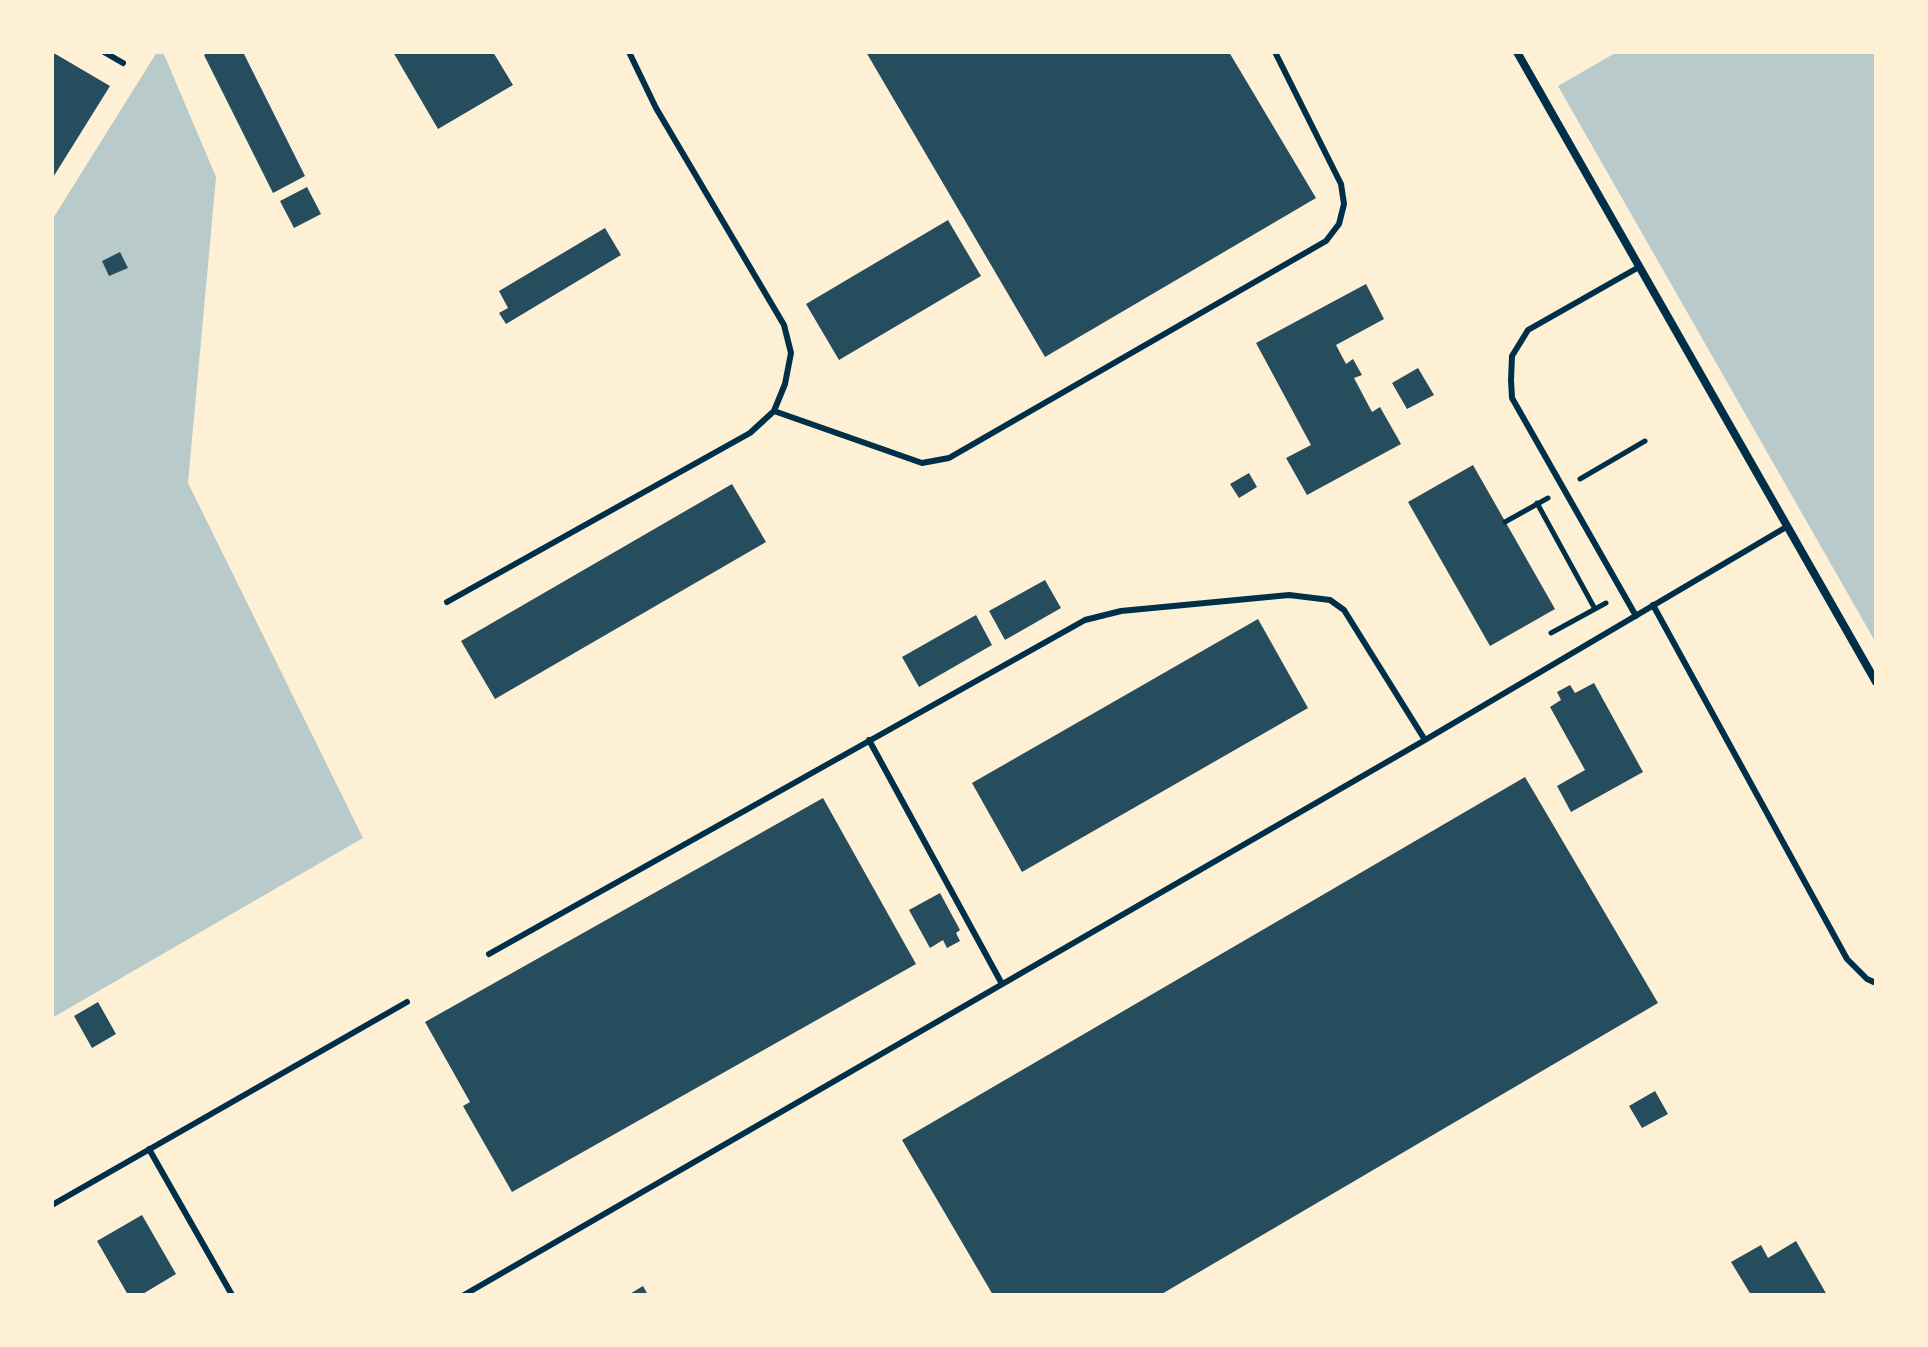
<!DOCTYPE html>
<html>
<head>
<meta charset="utf-8">
<style>
  body { margin:0 }
  #map { position:relative; width:1928px; height:1347px; overflow:hidden; background:#fdf0d5; font-family:Barlow,sans-serif }
  canvas { display:block }
  .frame { position:absolute; inset:0; border:54px solid #fdf0d5; pointer-events:none }
</style>
</head>
<body>
<div id="map">
<canvas width="1928" height="1347"></canvas>
<div class="frame"></div>
</div>
<script>
const context = document.querySelector('canvas').getContext('2d');
context.lineJoin = 'round';
function paint(path, color) {
  context.fillStyle = color;
  context.fill(path, 'evenodd');
}
function toPath(rows) {
  const path = new Path2D();
  for (const r of rows) {
    path.moveTo(r[0], r[1]);
    for (let i = 2; i < r.length; i += 2) path.lineTo(r[i], r[i + 1]);
  }
  return path;
}
function stroke(path, color, width, dash) {
  context.strokeStyle = color;
  context.lineWidth = width;
  context.lineCap = dash ? 'butt' : 'round';
  context.setLineDash(dash || []);
  context.stroke(path);
}
const green = toPath([
  [157,52,163,52,216,177,188,483,363,838,52,1018,52,220],
  [1617,52,1876,52,1876,643,1558,86]
]);
const building = toPath([
  [52,52,110,86,52,179],
  [210,52,243,52,305,176,273,193,204,55],
  [393,52,493,52,513,85,438,129],
  [866,52,1229,52,1316,198,1045,357],
  [307,187,321,214,294,228,280,201],
  [948,220,981,276,839,360,806,304],
  [605,228,621,255,506,324,499,313,508,308,499,291],
  [120,252,128,268,109,276,102,261],
  [1366,284,1384,319,1336,345,1346,364,1353,359,1362,375,1354,378,1372,412,1380,407,1401,444,1307,495,1286,458,1311,445,1256,343],
  [1418,368,1434,395,1407,409,1392,383],
  [1473,465,1555,609,1490,646,1408,502],
  [1249,473,1257,487,1239,498,1230,484],
  [732,484,766,542,495,699,461,641],
  [1045,580,1061,608,1005,640,989,611],
  [976,615,992,645,919,687,902,657],
  [1258,619,1308,708,1022,872,972,783],
  [1594,683,1643,772,1571,812,1557,786,1585,770,1550,707,1561,700,1557,692,1570,685,1575,693],
  [1525,777,1658,1003,1160,1295,993,1295,902,1140],
  [823,798,916,964,512,1192,463,1106,470,1102,425,1022],
  [940,893,960,930,956,933,960,941,947,948,943,940,930,948,909,910],
  [98,1002,116,1034,92,1048,74,1016],
  [1655,1091,1668,1114,1642,1128,1629,1106],
  [142,1215,176,1274,141,1295,128,1295,97,1241],
  [1796,1241,1827,1295,1751,1295,1731,1262,1761,1245,1768,1258],
  [643,1286,648,1295,628,1295]
]);
const path = toPath([
  [1580,479,1645,441],
  [1537,503,1595,609],
  [1505,522,1548,498],
  [1551,633,1606,603]
]);
const service = toPath([
  [104,52,123,63],
  [774,411,922,463,949,458,1326,241,1339,224,1344,204,1341,184,1275,52],
  [447,602,750,433,774,411,785,384,791,353,784,325,656,108,629,52],
  [1653,605,1847,959,1867,979,1876,983],
  [1636,616,1512,398,1511,380,1512,356,1528,330,1639,267],
  [869,740,1002,984],
  [489,954,1085,620,1121,611,1289,595,1330,600,1344,610,1425,740],
  [149,1149,232,1295],
  [52,1205,407,1002],
  [464,1295,1425,740,1788,526]
]);
const minor = toPath([
  [1517,52,1876,682]
]);
paint(green, '#b9caca');
paint(building, '#264d5e');
stroke(path, '#003049', 5);
stroke(service, '#003049', 6);
stroke(minor, '#003049', 8);
</script>
</body>
</html>
